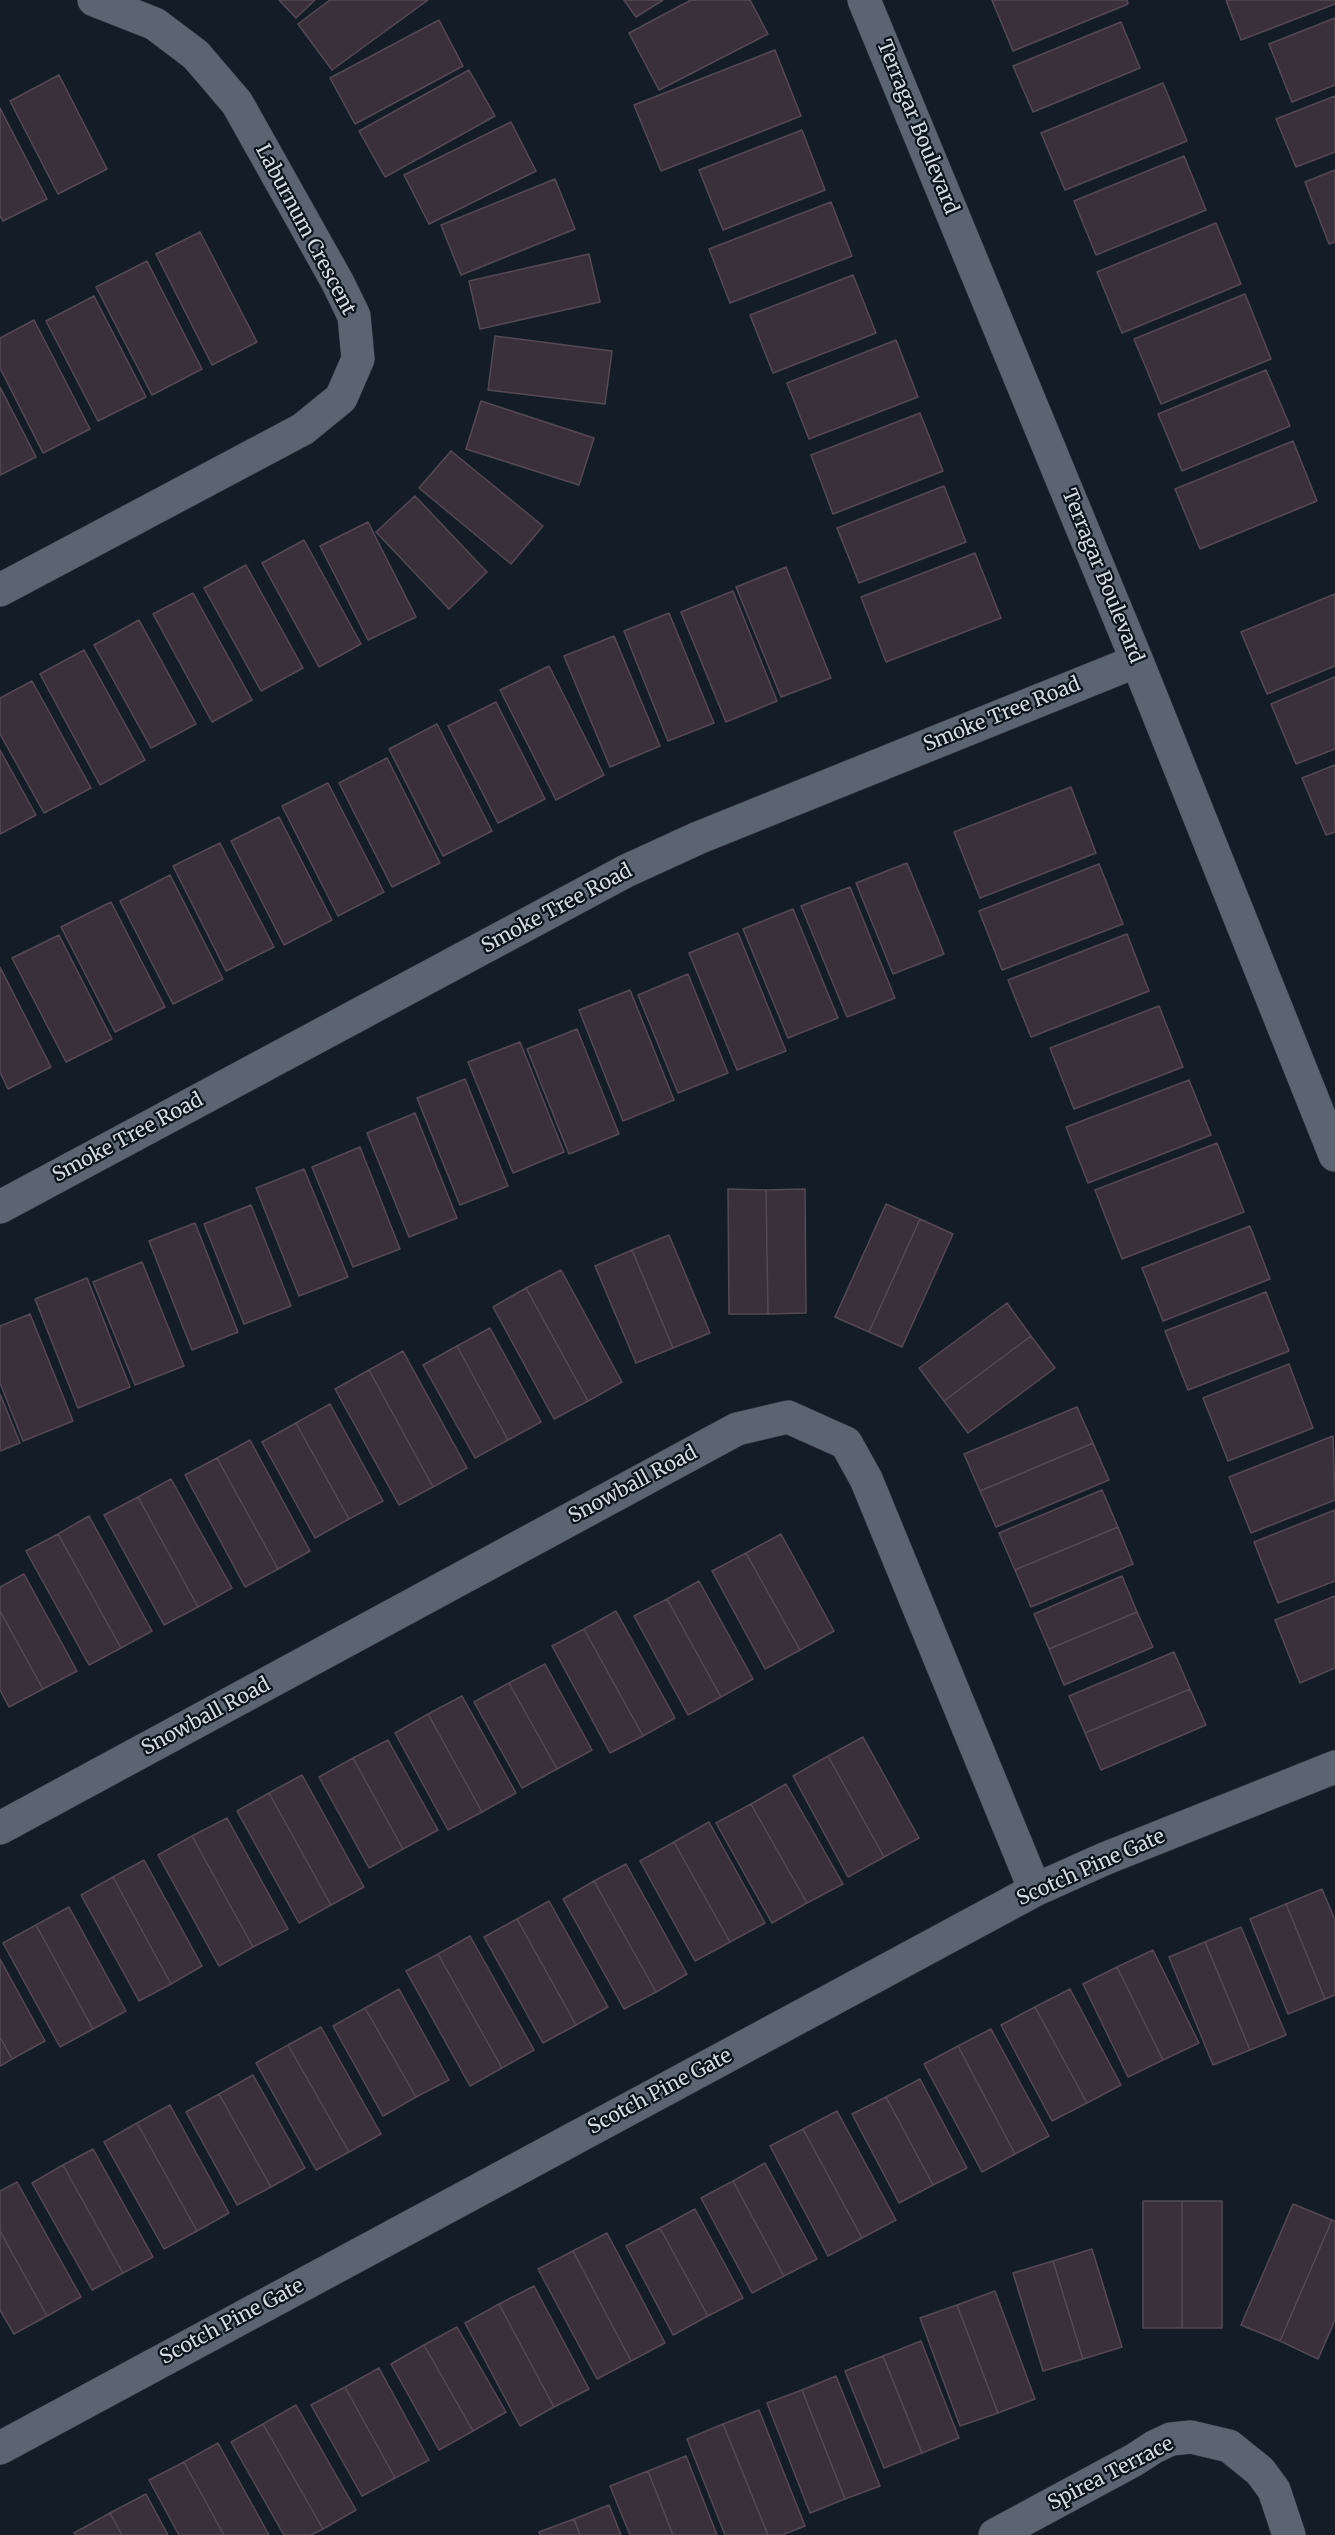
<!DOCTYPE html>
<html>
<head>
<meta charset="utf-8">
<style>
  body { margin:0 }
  canvas { display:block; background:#141d27 }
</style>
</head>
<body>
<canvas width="1335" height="2535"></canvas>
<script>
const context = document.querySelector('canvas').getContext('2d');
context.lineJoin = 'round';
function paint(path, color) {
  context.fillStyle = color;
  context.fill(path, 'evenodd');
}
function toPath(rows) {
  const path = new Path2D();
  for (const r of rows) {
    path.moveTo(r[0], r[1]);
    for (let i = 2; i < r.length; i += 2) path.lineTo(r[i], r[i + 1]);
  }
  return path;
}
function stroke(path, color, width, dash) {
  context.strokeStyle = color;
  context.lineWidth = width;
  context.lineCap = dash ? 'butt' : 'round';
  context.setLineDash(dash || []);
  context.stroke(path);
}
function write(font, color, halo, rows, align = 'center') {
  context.font = font + ' Merriweather,serif';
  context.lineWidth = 4.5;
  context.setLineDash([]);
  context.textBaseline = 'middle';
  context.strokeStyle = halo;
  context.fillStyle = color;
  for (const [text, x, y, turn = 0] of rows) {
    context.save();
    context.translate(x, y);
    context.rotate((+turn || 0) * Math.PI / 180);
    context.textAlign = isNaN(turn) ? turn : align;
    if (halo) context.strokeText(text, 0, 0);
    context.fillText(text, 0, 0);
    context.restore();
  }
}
const building = toPath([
  [279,0,315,0,296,18,279,0],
  [330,0,428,0,332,70,298,24,330,0],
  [624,0,663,0,636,17,624,0],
  [691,0,750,0,768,34,659,90,629,33,691,0],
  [992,0,1127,0,1128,4,1013,51,992,0],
  [1226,0,1335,0,1335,4,1241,40,1226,0],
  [1335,18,1335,85,1292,102,1269,44,1335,18],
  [439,20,463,66,355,124,330,78,439,20],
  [1121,22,1140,68,1033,112,1013,66,1121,22],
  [775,50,801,116,661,171,634,105,775,50],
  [469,70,495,116,385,177,359,131,469,70],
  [59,75,107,169,58,194,10,101,59,75],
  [1163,83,1187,141,1065,190,1041,133,1163,83],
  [1335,96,1335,152,1296,167,1276,119,1335,96],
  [0,108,47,199,3,221,0,216,0,108],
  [511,122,536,171,429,224,404,175,511,122],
  [802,130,825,190,723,230,699,170,802,130],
  [1184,156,1206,210,1096,255,1074,201,1184,156],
  [1335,170,1335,242,1329,244,1305,182,1335,170],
  [555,179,575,229,461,275,441,225,555,179],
  [831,202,852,256,730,303,709,249,831,202],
  [1216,223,1241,284,1122,333,1097,272,1216,223],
  [200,232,257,342,212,365,156,254,200,232],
  [589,254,600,302,480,329,469,281,589,254],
  [147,261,202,369,152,395,96,287,147,261],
  [853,275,876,333,773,373,750,315,853,275],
  [1245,294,1271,359,1161,404,1134,339,1245,294],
  [94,296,146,397,98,421,46,321,94,296],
  [34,320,90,429,43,453,0,368,0,338,34,320],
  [495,336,612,351,605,404,488,390,495,336],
  [896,340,918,397,809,439,787,383,896,340],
  [1266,370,1290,426,1182,471,1158,414,1266,370],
  [0,387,36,457,0,475,0,387],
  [481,401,594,438,579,485,466,449,481,401],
  [920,413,943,471,833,514,811,455,920,413],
  [1293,441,1317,501,1200,549,1175,489,1293,441],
  [451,451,543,526,511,564,419,488,451,451],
  [944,486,966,542,859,583,837,528,944,486],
  [415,496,487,572,449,609,376,532,415,496],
  [368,522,416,617,368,640,320,546,368,522],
  [304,540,361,644,319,667,262,563,304,540],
  [975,553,1001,618,886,662,861,597,975,553],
  [246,565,303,668,261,691,204,588,246,565],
  [786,567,831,678,781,697,736,587,786,567],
  [733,591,777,701,726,722,681,612,733,591],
  [193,593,252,700,212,722,153,614,193,593],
  [1335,594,1335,666,1267,694,1241,632,1335,594],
  [669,613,714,723,668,741,624,631,669,613],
  [139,620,196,724,151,748,94,645,139,620],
  [614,636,660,746,610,767,564,656,614,636],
  [84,650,145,760,100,785,40,674,84,650],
  [549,666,604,775,556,800,500,690,549,666],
  [1335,677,1335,749,1296,764,1271,704,1335,677],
  [32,681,91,788,44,813,0,734,0,698,32,681],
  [496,702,545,799,498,823,448,726,496,702],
  [437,724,492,831,443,856,389,749,437,724],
  [0,750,36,815,0,834,0,750],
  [387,758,440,863,392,887,339,783,387,758],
  [1335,765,1335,832,1326,835,1302,778,1335,765],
  [328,783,384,892,338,916,282,806,328,783],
  [1071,787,1096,853,980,898,954,832,1071,787],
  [279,817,332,920,284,945,231,841,279,817],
  [220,843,274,947,226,971,173,866,220,843],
  [907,863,944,954,893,974,856,883,907,863],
  [1099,864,1123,924,1002,970,979,911,1099,864],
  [170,875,223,979,173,1004,120,901,170,875],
  [850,887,895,998,847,1017,801,906,850,887],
  [111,902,165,1007,115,1032,61,927,111,902],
  [793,909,838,1018,788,1038,743,929,793,909],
  [738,933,786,1051,737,1070,689,953,738,933],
  [1127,934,1149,991,1031,1037,1008,980,1127,934],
  [59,935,112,1039,66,1062,12,958,59,935],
  [0,967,51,1067,8,1089,0,1072,0,967],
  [688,974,728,1073,678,1093,638,995,688,974],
  [630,990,674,1100,623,1121,579,1010,630,990],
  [1159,1006,1183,1067,1074,1109,1050,1048,1159,1006],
  [577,1029,619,1134,569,1154,527,1049,577,1029],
  [520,1042,564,1152,513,1173,468,1062,520,1042],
  [465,1079,508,1186,460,1205,417,1098,465,1079],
  [1189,1080,1211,1135,1088,1183,1066,1127,1189,1080],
  [415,1113,457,1218,409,1237,367,1133,415,1113],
  [1217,1143,1244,1212,1122,1259,1095,1190,1217,1143],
  [360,1147,400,1249,353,1267,312,1167,360,1147],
  [304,1169,348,1277,299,1296,256,1188,304,1169],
  [728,1189,766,1190,768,1314,729,1314,728,1189],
  [805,1189,806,1313,768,1314,766,1190,805,1189],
  [886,1204,920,1219,869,1332,835,1317,886,1204],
  [251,1205,291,1306,244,1324,204,1224,251,1205],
  [920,1219,953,1234,902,1347,869,1332,920,1219],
  [195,1223,238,1332,192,1350,149,1241,195,1223],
  [1250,1226,1270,1279,1163,1321,1142,1268,1250,1226],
  [669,1235,710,1333,673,1348,632,1250,669,1235],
  [632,1250,673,1348,636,1363,595,1266,632,1250],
  [142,1262,184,1366,135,1385,93,1282,142,1262],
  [561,1270,622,1382,588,1401,526,1288,561,1270],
  [87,1278,130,1387,78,1408,35,1299,87,1278],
  [526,1288,588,1401,554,1419,493,1307,526,1288],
  [1266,1292,1289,1351,1188,1390,1165,1331,1266,1292],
  [1007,1303,1031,1336,944,1401,919,1368,1007,1303],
  [30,1314,73,1421,23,1441,0,1383,0,1326,30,1314],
  [490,1328,541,1422,508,1440,457,1346,490,1328],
  [1031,1336,1055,1368,968,1433,944,1401,1031,1336],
  [457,1346,508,1440,475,1458,423,1365,457,1346],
  [403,1351,467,1468,433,1487,369,1370,403,1351],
  [1289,1364,1313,1428,1228,1461,1203,1398,1289,1364],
  [369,1370,433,1487,399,1505,335,1389,369,1370],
  [0,1394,20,1443,0,1451,0,1394],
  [330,1404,383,1501,349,1519,296,1423,330,1404],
  [1077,1407,1093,1443,980,1491,964,1454,1077,1407],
  [296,1423,349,1519,315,1538,262,1442,296,1423],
  [1333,1436,1335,1500,1251,1533,1229,1477,1333,1436],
  [250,1440,310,1551,278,1569,217,1458,250,1440],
  [1093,1443,1109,1480,996,1527,980,1491,1093,1443],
  [217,1458,278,1569,245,1587,185,1475,217,1458],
  [171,1479,232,1588,198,1607,138,1497,171,1479],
  [1102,1490,1118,1527,1015,1570,999,1533,1102,1490],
  [138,1497,198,1607,164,1625,104,1515,138,1497],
  [1335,1510,1335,1581,1278,1603,1254,1542,1335,1510],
  [89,1516,152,1631,121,1648,58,1534,89,1516],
  [1118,1527,1133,1564,1031,1607,1015,1570,1118,1527],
  [58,1534,121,1648,89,1665,26,1551,58,1534],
  [781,1534,834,1631,800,1650,746,1553,781,1534],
  [746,1553,800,1650,765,1669,712,1571,746,1553],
  [24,1574,77,1671,43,1689,0,1611,0,1587,24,1574],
  [1122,1576,1137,1612,1049,1649,1034,1614,1122,1576],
  [699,1581,753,1679,721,1697,667,1599,699,1581],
  [1335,1596,1335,1668,1300,1683,1275,1620,1335,1596],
  [667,1599,721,1697,688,1715,634,1616,667,1599],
  [0,1611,43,1689,9,1707,0,1690,0,1611],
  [616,1611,675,1718,643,1736,584,1629,616,1611],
  [1137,1612,1153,1647,1064,1685,1049,1649,1137,1612],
  [584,1629,643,1736,610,1753,552,1646,584,1629],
  [1174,1652,1190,1689,1085,1733,1069,1696,1174,1652],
  [545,1664,592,1750,557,1769,509,1683,545,1664],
  [509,1683,557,1769,522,1788,474,1702,509,1683],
  [1190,1689,1206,1725,1101,1770,1085,1733,1190,1689],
  [462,1696,516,1793,482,1812,428,1714,462,1696],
  [428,1714,482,1812,448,1830,395,1733,428,1714],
  [863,1737,919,1838,884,1857,828,1756,863,1737],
  [388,1740,438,1830,403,1849,353,1758,388,1740],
  [828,1756,884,1857,848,1877,793,1776,828,1756],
  [353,1758,403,1849,369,1868,319,1777,353,1758],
  [302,1775,364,1887,331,1905,269,1793,302,1775],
  [786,1784,843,1884,807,1903,751,1804,786,1784],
  [269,1793,331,1905,299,1923,237,1811,269,1793],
  [751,1804,807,1903,772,1923,716,1823,751,1804],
  [227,1818,288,1929,253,1947,192,1836,227,1818],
  [709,1822,765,1923,730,1942,674,1842,709,1822],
  [192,1836,253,1947,219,1966,158,1855,192,1836],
  [674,1842,730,1942,695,1961,640,1861,674,1842],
  [144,1860,202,1966,171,1984,113,1877,144,1860],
  [626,1864,687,1974,656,1992,594,1881,626,1864],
  [113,1877,171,1984,139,2001,81,1895,113,1877],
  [594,1881,656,1992,624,2009,563,1899,594,1881],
  [1322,1889,1335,1920,1335,1995,1325,1999,1286,1904,1322,1889],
  [549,1901,608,2007,576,2025,517,1919,549,1901],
  [1286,1904,1325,1999,1288,2014,1250,1919,1286,1904],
  [69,1907,126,2011,93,2029,36,1925,69,1907],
  [517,1919,576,2025,543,2043,484,1937,517,1919],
  [36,1925,93,2029,60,2047,3,1943,36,1925],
  [1241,1927,1286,2035,1250,2050,1205,1942,1241,1927],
  [470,1936,534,2050,502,2068,438,1954,470,1936],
  [1205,1942,1250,2050,1213,2065,1169,1957,1205,1942],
  [1153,1950,1199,2043,1163,2060,1117,1967,1153,1950],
  [438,1954,502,2068,470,2086,406,1971,438,1954],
  [0,1959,45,2041,12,2059,0,2037,0,1959],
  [1117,1967,1163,2060,1128,2077,1083,1984,1117,1967],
  [399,1989,449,2080,416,2097,365,2008,399,1989],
  [1070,1989,1121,2085,1087,2103,1035,2007,1070,1989],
  [1035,2007,1087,2103,1052,2121,1001,2025,1035,2007],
  [365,2008,416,2097,383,2116,333,2026,365,2008],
  [321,2027,381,2134,349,2152,288,2045,321,2027],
  [991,2029,1049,2136,1015,2154,958,2046,991,2029],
  [0,2037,12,2059,0,2066,0,2037],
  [288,2045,349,2152,316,2170,256,2063,288,2045],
  [958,2046,1015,2154,982,2172,924,2064,958,2046],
  [253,2075,305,2168,271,2187,219,2094,253,2075],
  [920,2079,967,2168,933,2185,886,2097,920,2079],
  [219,2094,271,2187,237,2205,186,2112,219,2094],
  [886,2097,933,2185,899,2203,852,2114,886,2097],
  [170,2105,229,2213,197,2231,137,2123,170,2105],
  [837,2111,896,2220,862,2238,803,2129,837,2111],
  [137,2123,197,2231,164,2249,104,2142,137,2123],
  [803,2129,862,2238,828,2256,770,2146,803,2129],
  [93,2149,153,2257,123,2273,63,2165,93,2149],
  [765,2163,817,2259,784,2276,733,2181,765,2163],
  [63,2165,123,2273,92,2290,32,2183,63,2165],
  [733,2181,784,2276,752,2293,701,2198,733,2181],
  [17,2182,81,2297,47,2316,0,2231,0,2191,17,2182],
  [1143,2201,1182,2201,1182,2328,1143,2328,1143,2201],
  [1182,2201,1222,2201,1222,2328,1182,2328,1182,2201],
  [1293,2204,1332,2220,1280,2341,1241,2325,1293,2204],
  [695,2209,743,2298,708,2316,660,2228,695,2209],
  [1332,2220,1335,2221,1335,2320,1318,2359,1280,2341,1332,2220],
  [660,2228,708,2316,673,2335,626,2246,660,2228],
  [0,2231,47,2316,14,2334,0,2310,0,2231],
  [607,2233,665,2343,631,2361,573,2251,607,2233],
  [1092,2249,1122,2347,1083,2359,1053,2261,1092,2249],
  [573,2251,631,2361,597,2379,538,2269,573,2251],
  [1053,2261,1083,2359,1043,2371,1013,2273,1053,2261],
  [534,2286,589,2389,554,2407,499,2304,534,2286],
  [995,2291,1035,2399,998,2413,957,2305,995,2291],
  [499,2304,554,2407,520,2426,465,2323,499,2304],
  [957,2305,998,2413,960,2426,920,2318,957,2305],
  [457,2327,506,2412,473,2431,424,2345,457,2327],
  [921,2341,959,2438,922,2453,883,2356,921,2341],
  [424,2345,473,2431,439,2450,391,2364,424,2345],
  [883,2356,922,2453,884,2468,845,2371,883,2356],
  [379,2368,429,2460,395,2478,345,2387,379,2368],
  [836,2376,880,2486,845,2499,802,2390,836,2376],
  [345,2387,395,2478,362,2496,311,2405,345,2387],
  [802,2390,845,2499,810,2513,767,2403,802,2390],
  [296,2405,356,2510,323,2529,263,2424,296,2405],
  [759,2410,805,2526,782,2535,768,2535,723,2424,759,2410],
  [263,2424,323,2529,311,2535,284,2535,231,2442,263,2424],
  [723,2424,768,2535,725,2535,687,2439,723,2424],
  [218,2443,269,2535,224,2535,184,2462,218,2443],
  [686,2456,717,2535,673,2535,648,2471,686,2456],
  [184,2462,224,2535,179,2535,149,2480,184,2462],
  [648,2471,673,2535,630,2535,610,2486,648,2471],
  [146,2494,168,2535,122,2535,110,2513,146,2494],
  [609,2505,621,2535,580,2535,574,2519,609,2505],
  [110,2513,122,2535,75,2535,74,2533,110,2513],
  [574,2519,580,2535,540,2535,539,2532,574,2519]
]);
const minor = toPath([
  [864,0,1137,661,1335,1155],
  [0,590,303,429,341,398,358,359,354,316,338,283,237,103,196,55,155,24,94,0],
  [0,1207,626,871,698,838,1137,661],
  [0,1828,737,1429,788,1417,846,1443,866,1479,1035,1890],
  [0,2448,1035,1890,1104,1859,1335,1767],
  [995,2535,1134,2460,1154,2447,1171,2439,1191,2437,1229,2446,1260,2471,1274,2490,1289,2535]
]);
const streetNames = [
  ["Terragar Boulevard",917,127,68],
  ["Laburnum Crescent",305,230,62],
  ["Terragar Boulevard",1102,576,68],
  ["Smoke Tree Road",1002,715,-22],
  ["Smoke Tree Road",557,909,-28],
  ["Smoke Tree Road",128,1138,-28],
  ["Snowball Road",633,1485,-28],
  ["Snowball Road",206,1717,-28],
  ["Scotch Pine Gate",1091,1868,-24],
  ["Scotch Pine Gate",660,2092,-28],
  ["Scotch Pine Gate",232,2322,-28],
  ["Spirea Terrace",1111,2474,-27]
];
paint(building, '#3a303b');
stroke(building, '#544955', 1.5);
stroke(minor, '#31363e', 34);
stroke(minor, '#5b6572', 33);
write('20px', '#d6dce3', '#0b131d', streetNames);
</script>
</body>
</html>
